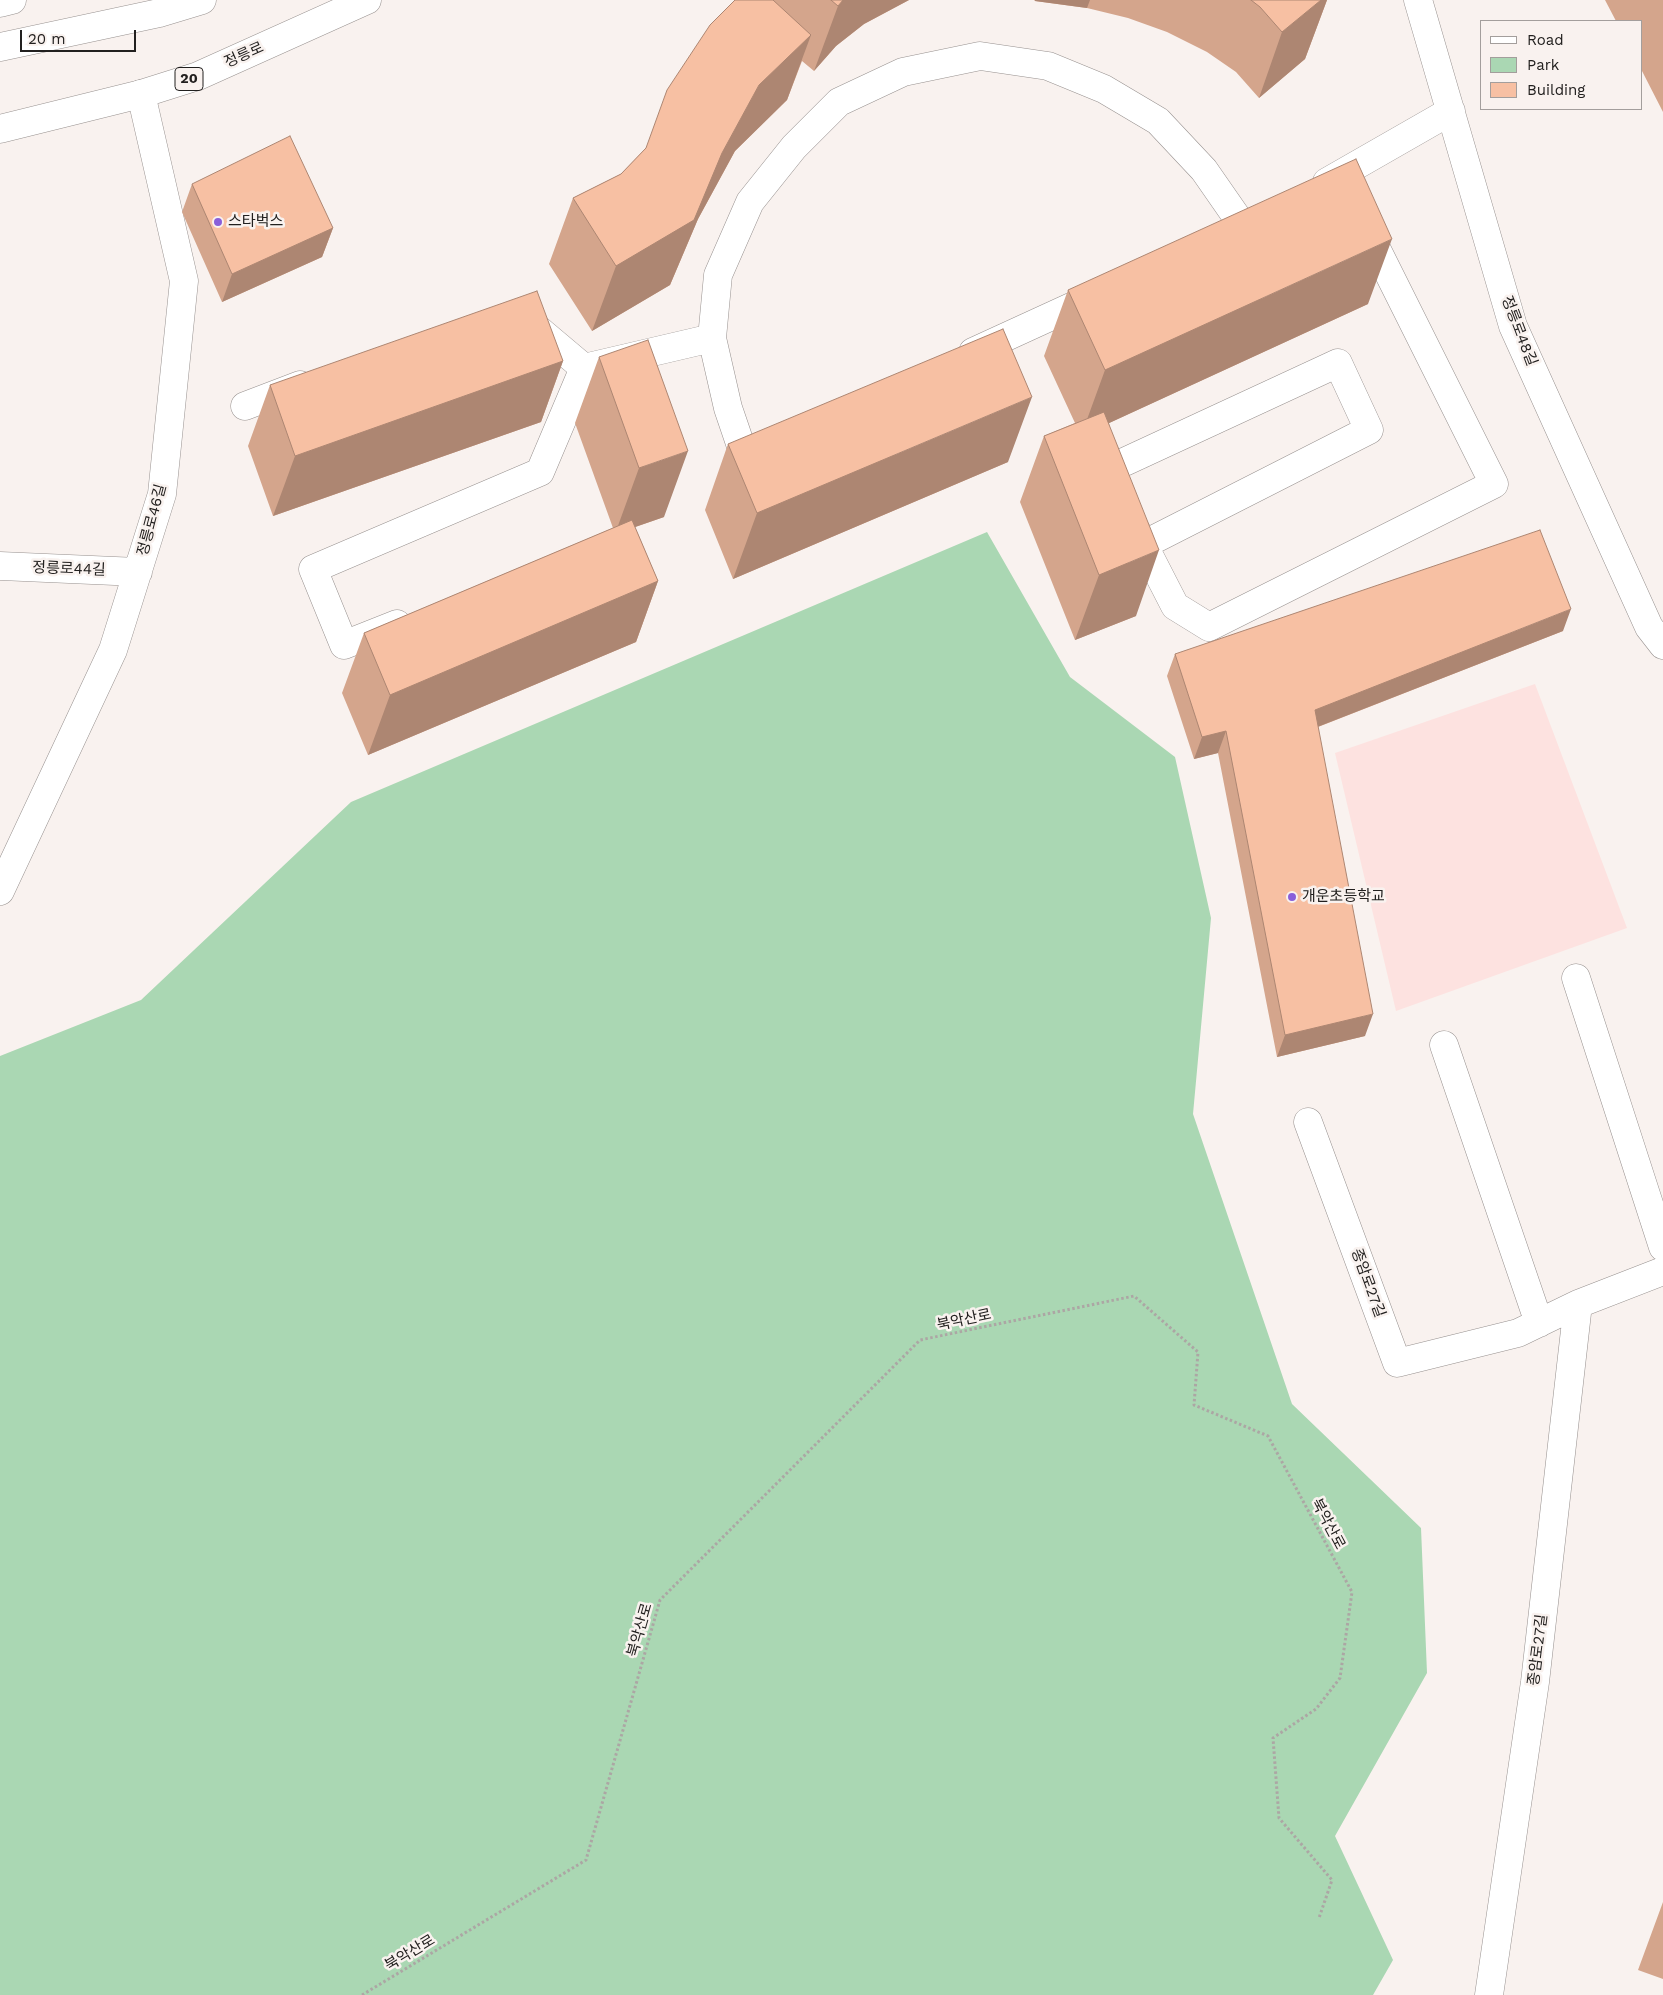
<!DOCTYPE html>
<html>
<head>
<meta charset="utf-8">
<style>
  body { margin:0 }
  #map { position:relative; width:1663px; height:1995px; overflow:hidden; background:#f9f2ef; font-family:"Work Sans",sans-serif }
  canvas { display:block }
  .legend { position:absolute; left:1480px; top:20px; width:162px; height:90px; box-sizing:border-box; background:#f9f2ef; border:1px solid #a39e9c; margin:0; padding:6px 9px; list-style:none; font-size:15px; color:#22201f }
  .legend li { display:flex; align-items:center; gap:10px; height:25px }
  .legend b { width:25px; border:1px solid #a39e9c }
  .scale { position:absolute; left:20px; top:30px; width:116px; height:22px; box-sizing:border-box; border:2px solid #22201f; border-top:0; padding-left:6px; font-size:15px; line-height:18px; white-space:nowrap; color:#22201f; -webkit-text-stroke:4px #f9f2ef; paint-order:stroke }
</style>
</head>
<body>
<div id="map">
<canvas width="1663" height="1995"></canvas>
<ul class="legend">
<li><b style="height:6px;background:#fff"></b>Road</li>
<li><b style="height:14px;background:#aad7b3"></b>Park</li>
<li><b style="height:14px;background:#f7c0a3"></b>Building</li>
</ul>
<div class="scale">20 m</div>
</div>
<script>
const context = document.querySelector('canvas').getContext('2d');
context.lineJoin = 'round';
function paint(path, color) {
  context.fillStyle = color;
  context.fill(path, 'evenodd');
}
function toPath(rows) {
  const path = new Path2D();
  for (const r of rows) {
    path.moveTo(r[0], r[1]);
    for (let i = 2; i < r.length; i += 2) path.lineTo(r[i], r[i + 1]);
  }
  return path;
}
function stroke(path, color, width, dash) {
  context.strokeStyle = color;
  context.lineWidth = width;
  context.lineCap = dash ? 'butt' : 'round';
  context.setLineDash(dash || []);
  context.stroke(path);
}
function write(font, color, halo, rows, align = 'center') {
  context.font = font + ' "Work Sans","Noto Sans KR",sans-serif';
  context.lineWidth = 5;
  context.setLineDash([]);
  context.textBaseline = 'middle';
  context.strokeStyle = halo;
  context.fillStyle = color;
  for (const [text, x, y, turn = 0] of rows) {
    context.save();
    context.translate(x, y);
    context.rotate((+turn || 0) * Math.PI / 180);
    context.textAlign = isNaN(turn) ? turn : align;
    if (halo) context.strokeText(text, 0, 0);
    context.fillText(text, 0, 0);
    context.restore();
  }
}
const education = toPath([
  [1535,684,1627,928,1396,1011,1335,753]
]);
const green = toPath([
  [987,532,1070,677,1175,757,1211,918,1193,1114,1292,1404,1421,1528,1427,1673,1335,1836,1393,1960,1373,1995,0,1995,0,1056,141,1000,351,802]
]);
const path = toPath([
  [362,1995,586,1860,660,1600,920,1340,1134,1296,1198,1352,1194,1405,1268,1436,1352,1592,1340,1678,1316,1709,1273,1738,1279,1818,1332,1880,1319,1918]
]);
const street = toPath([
  [1418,0,1513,326,1649,627,1663,645],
  [1327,182,1451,111],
  [527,320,584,368,712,338],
  [973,352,1093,297],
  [245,406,300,385],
  [763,446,744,455,728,408,712,338,718,275,750,202,794,147,839,102,903,72,980,56,1048,66,1104,89,1158,121,1204,170,1245,229],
  [1115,486,1107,470,1338,363,1369,430,1143,545],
  [1137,532,1175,606,1209,627,1494,484,1367,230],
  [0,566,138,572],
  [397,624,344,645,313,569,540,472,584,368],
  [0,891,113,650,162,494,184,281,141,94],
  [1576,978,1663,1247],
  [1444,1045,1539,1323],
  [1308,1122,1397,1363,1518,1333,1578,1304,1663,1271],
  [1489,1995,1535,1682,1578,1304]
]);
const primary = toPath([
  [0,3,12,0],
  [0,129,141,94,198,76,367,0]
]);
const highway = toPath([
  [0,47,159,13,202,0]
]);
const wall = toPath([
  [735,0,909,0,864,24,836,46,814,71,802,61,787,100,735,151,698,219,670,285,592,331,549,264,573,198,621,174,646,148],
  [1034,0,1327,0,1305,59,1259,98,1236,72,1207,52,1167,32,1128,18,1087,8,1035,1],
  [1605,0,1663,0,1663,112,1642,71,1642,21,1616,21],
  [192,184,333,228,322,257,222,302,182,212],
  [1068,290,1368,304,1109,423,1136,616,1075,640,1020,502,1044,436,1075,423,1044,356],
  [599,357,664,517,635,527,658,581,636,642,368,755,342,693,364,633,613,528,575,423],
  [563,361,541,422,273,516,248,446,270,385],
  [728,444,1008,462,733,579,705,510],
  [1563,631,1318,727,1365,1036,1277,1057,1218,753,1194,759,1167,676,1175,654],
  [1663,1902,1663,1979,1638,1970]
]);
const shadedWall = toPath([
  [843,0,909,0,864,24,836,46,814,71,838,6],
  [1035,0,1090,0,1087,8,1035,1],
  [1321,0,1327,0,1305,59,1259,98,1282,32],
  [811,35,787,100,735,151,698,219,670,285,592,331,616,266,722,153,759,85],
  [333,228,322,257,222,302,232,274],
  [1392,239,1368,304,1081,436,1105,370],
  [563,361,541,422,273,516,295,456],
  [1032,397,1008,462,733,579,757,513],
  [688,451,664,517,615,534,639,468],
  [1159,550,1136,616,1075,640,1099,575],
  [658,581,636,642,368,755,390,695],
  [1571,609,1563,631,1307,731,1315,710],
  [1226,731,1218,753,1194,759,1202,737],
  [1373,1014,1365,1036,1277,1057,1285,1035]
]);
const building = toPath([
  [735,0,773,0,811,35,759,85,722,153,694,220,616,266,573,198,621,174,646,148,667,90,710,25,735,0],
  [831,0,843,0,838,6,831,0],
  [1251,0,1321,0,1282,32,1260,7,1251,0],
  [290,136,333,228,232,274,192,184,290,136],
  [1356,159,1392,239,1105,370,1068,290,1356,159],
  [537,291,563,361,295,456,270,385,537,291],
  [1003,329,1032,397,757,513,728,444,1003,329],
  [648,340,688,451,639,468,599,357,648,340],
  [1104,412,1159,550,1099,575,1044,436,1104,412],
  [632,520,658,581,390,695,364,633,632,520],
  [1540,530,1571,609,1315,710,1373,1014,1285,1035,1226,731,1202,737,1175,654,1540,530]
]);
const markers = [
  [218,222,5,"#895fda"],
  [1292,897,5,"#895fda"]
];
const shields = [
  [189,79,28]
];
const shieldNames = [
  ["20",189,79]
];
const streetNames = [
  ["정릉로",244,55,-24],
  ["정릉로48길",1519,331,69],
  ["정릉로46길",152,520,-75],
  ["정릉로44길",69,569,2],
  ["종암로27길",1368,1283,70],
  ["북악산로",964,1320,-12],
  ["북악산로",1328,1524,62],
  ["북악산로",640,1630,-74],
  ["종암로27길",1538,1650,-83],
  ["북악산로",410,1953,-31]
];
const poiNames = [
  ["스타벅스",228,222],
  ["개운초등학교",1302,897]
];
paint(education, '#fde2e0');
paint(green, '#aad7b3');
stroke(street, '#97918f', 29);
stroke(primary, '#97918f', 29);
stroke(highway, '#97918f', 29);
stroke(path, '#aca6a4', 3, [2.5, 2.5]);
stroke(street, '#fff', 28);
stroke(primary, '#fff', 28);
stroke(highway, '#fff', 28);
paint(wall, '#d4a58c');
paint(shadedWall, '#ad8672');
paint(building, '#f7c0a3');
stroke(building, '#ad8672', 1);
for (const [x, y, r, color] of markers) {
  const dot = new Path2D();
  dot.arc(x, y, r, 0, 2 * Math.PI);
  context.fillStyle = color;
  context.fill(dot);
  stroke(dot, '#f9f2ef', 2);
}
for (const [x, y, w] of shields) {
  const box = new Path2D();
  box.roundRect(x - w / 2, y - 11.5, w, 23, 4);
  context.fillStyle = '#f9f2ef';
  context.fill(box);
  stroke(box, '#22201f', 1);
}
write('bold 14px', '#22201f', null, shieldNames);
write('15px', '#22201f', '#f9f2ef', streetNames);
write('15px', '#22201f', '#f9f2ef', poiNames, 'left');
</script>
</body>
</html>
